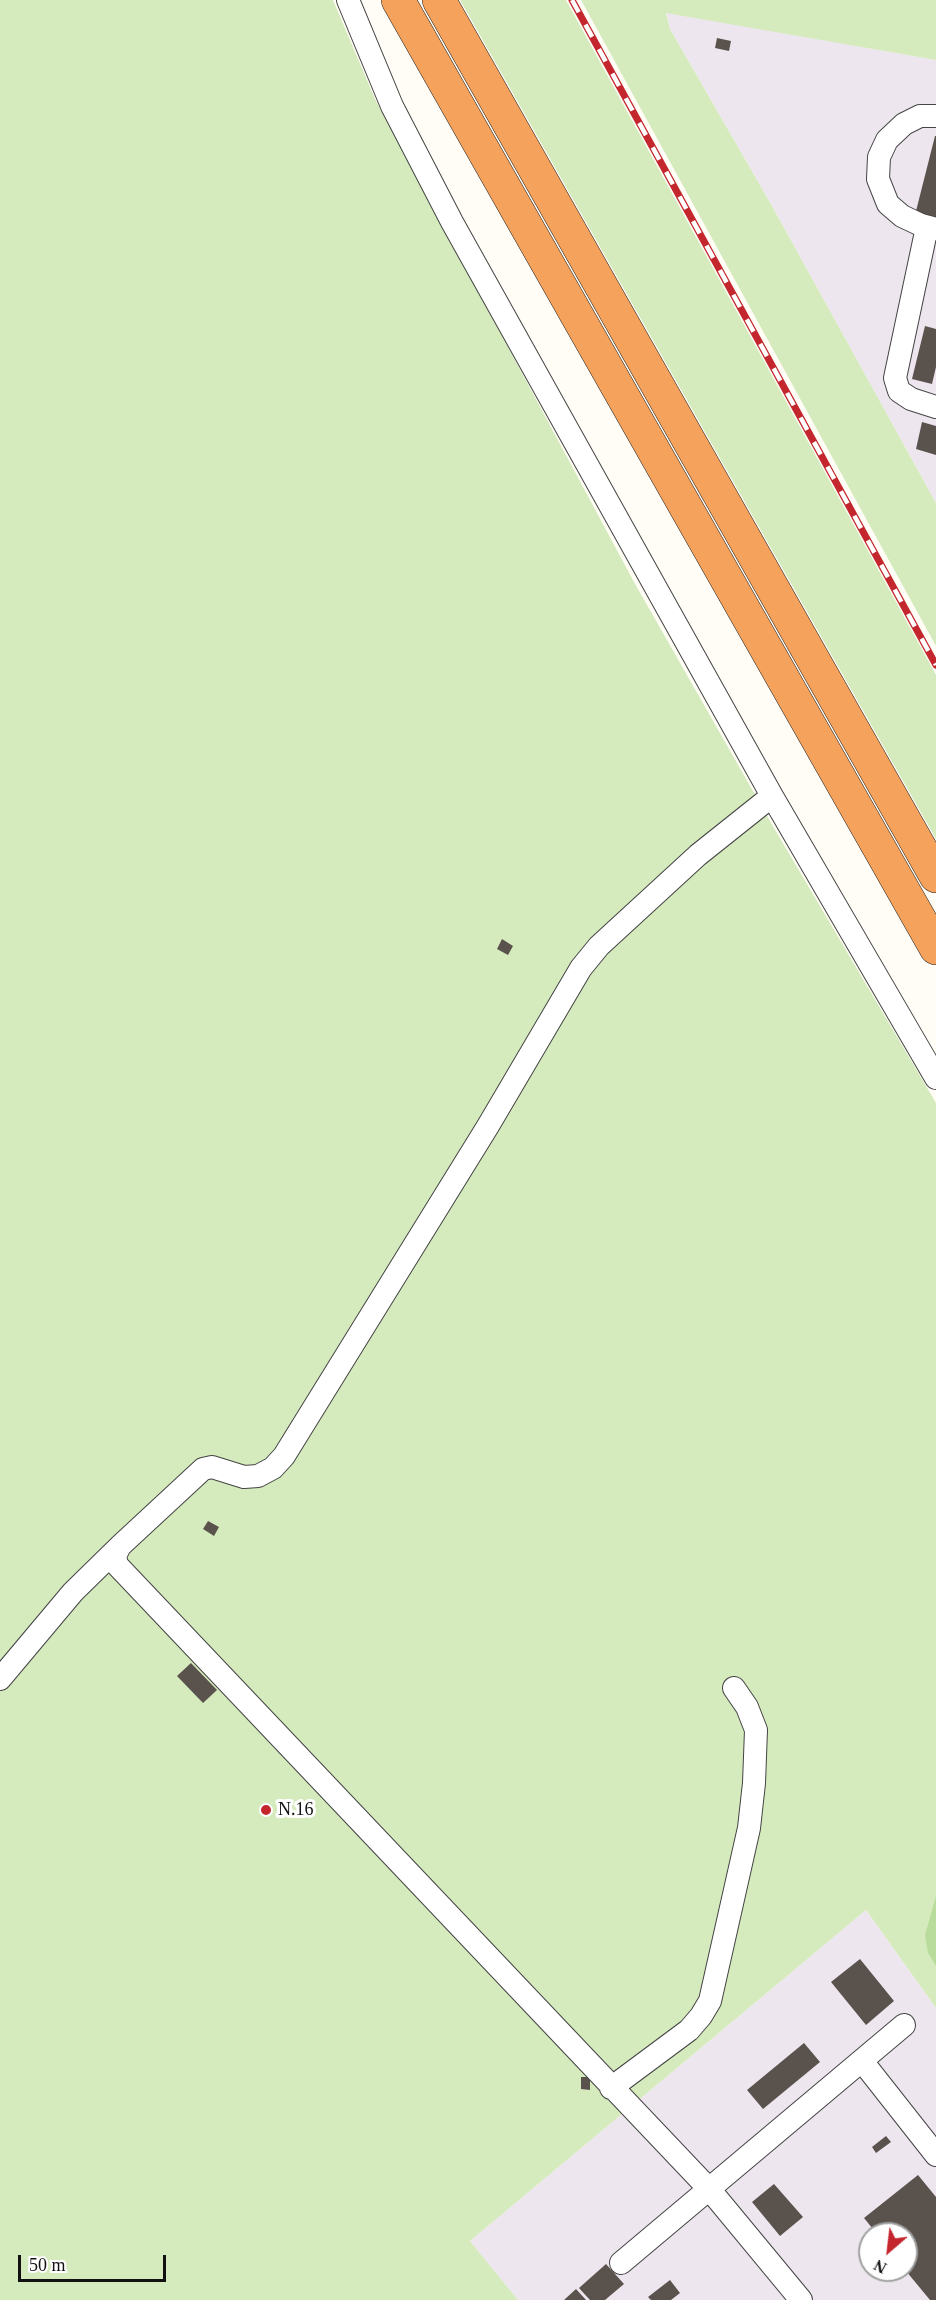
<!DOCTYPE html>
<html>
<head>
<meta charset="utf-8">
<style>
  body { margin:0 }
  #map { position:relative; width:936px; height:2300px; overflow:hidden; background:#fffdf5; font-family:Georgia,serif }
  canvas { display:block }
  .north { position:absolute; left:858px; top:2222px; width:60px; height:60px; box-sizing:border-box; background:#fff; border:2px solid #a0a0a0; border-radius:50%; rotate:208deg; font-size:16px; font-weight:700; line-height:24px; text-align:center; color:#111 }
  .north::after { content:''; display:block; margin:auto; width:21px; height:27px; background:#c4262e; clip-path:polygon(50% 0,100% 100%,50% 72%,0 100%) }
  .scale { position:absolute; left:18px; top:2255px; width:148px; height:27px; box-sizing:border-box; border:3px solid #111; border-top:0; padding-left:8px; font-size:18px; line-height:21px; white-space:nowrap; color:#111; -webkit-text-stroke:4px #fff; paint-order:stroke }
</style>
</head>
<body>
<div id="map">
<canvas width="936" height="2300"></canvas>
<div class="north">N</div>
<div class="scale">50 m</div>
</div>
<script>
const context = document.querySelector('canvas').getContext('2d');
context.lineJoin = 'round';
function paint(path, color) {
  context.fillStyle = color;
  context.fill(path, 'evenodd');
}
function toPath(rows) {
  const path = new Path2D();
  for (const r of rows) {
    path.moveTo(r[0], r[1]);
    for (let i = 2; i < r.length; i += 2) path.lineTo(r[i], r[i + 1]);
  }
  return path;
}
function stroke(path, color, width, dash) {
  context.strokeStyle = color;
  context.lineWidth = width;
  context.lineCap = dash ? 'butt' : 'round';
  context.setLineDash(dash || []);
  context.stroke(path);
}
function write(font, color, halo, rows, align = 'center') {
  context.font = font + ' Georgia,serif';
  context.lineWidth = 6;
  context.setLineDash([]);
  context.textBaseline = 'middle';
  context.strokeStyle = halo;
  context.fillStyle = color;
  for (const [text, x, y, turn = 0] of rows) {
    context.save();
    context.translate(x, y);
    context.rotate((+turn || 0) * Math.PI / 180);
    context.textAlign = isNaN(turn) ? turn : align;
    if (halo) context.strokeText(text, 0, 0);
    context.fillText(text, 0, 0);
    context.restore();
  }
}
const industrial = toPath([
  [666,12,936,60,936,503,772,206,670,29],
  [866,1910,936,2008,936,2300,518,2300,470,2241],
  [870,2234,906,2234,906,2270,870,2270]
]);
const green = toPath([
  [0,0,333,0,375,99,634,582,774,828,936,1103,936,2008,866,1910,470,2241,518,2300,0,2300],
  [460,0,566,0,936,675,936,839],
  [581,0,936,0,936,60,666,13,670,29,772,206,936,503,936,646]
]);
const forest = toPath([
  [936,1896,936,1966,928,1953,925,1935]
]);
const building = toPath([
  [717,38,731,41,729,51,715,48],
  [935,136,936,136,936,220,915,215],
  [925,326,936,329,936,367,932,384,912,379],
  [922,422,936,426,936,455,916,449],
  [502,939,513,946,508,955,497,949],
  [208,1521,219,1527,214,1536,203,1529],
  [191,1663,217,1690,203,1703,177,1676],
  [860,1959,894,2001,866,2025,831,1982],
  [804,2043,820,2062,763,2109,747,2090],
  [581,2077,590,2077,590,2090,581,2089],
  [886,2136,891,2142,876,2153,872,2147],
  [918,2175,936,2197,936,2300,930,2300,906,2271,906,2234,877,2234,864,2218],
  [774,2184,803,2217,780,2236,752,2202],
  [606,2264,624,2284,605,2300,590,2300,579,2288],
  [670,2280,680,2293,671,2300,651,2300,648,2297],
  [576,2289,586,2300,564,2300]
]);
const minor = toPath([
  [348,0,392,106,452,222,772,796,936,1078],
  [936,116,920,116,904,124,887,140,879,157,878,179,888,204,902,216,921,225,936,229],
  [927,227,895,378,899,391,911,399,936,407],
  [772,796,698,855,599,946,581,968,488,1126,284,1456,273,1468,258,1476,244,1477,212,1467,203,1469,120,1546,115,1556,117,1565,710,2190,801,2300],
  [0,1679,73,1592,120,1546],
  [862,2061,936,2155],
  [611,2088,689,2030,701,2016,710,2001,749,1828,754,1783,756,1730,747,1707,734,1688],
  [621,2263,904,2025]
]);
const highway = toPath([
  [398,0,936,948],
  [439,0,936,876]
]);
const rail = toPath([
  [572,0,936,665]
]);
const markers = [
  [266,1810,6,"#c4262e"]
];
const poiNames = [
  ["N.16",278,1810]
];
paint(industrial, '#eee6ef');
paint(green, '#d5ebbd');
paint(forest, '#b9dc9c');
paint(building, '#5a524d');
stroke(minor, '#444', 24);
stroke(highway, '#222', 34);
stroke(minor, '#fff', 22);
stroke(highway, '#f5a25d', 33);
stroke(rail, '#c4262e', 7);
stroke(rail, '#fff', 4.5, [14]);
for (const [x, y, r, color] of markers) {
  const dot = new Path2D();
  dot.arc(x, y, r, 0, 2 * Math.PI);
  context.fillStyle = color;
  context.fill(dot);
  stroke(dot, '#fff', 2);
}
write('18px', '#111', '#fff', poiNames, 'left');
</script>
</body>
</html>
